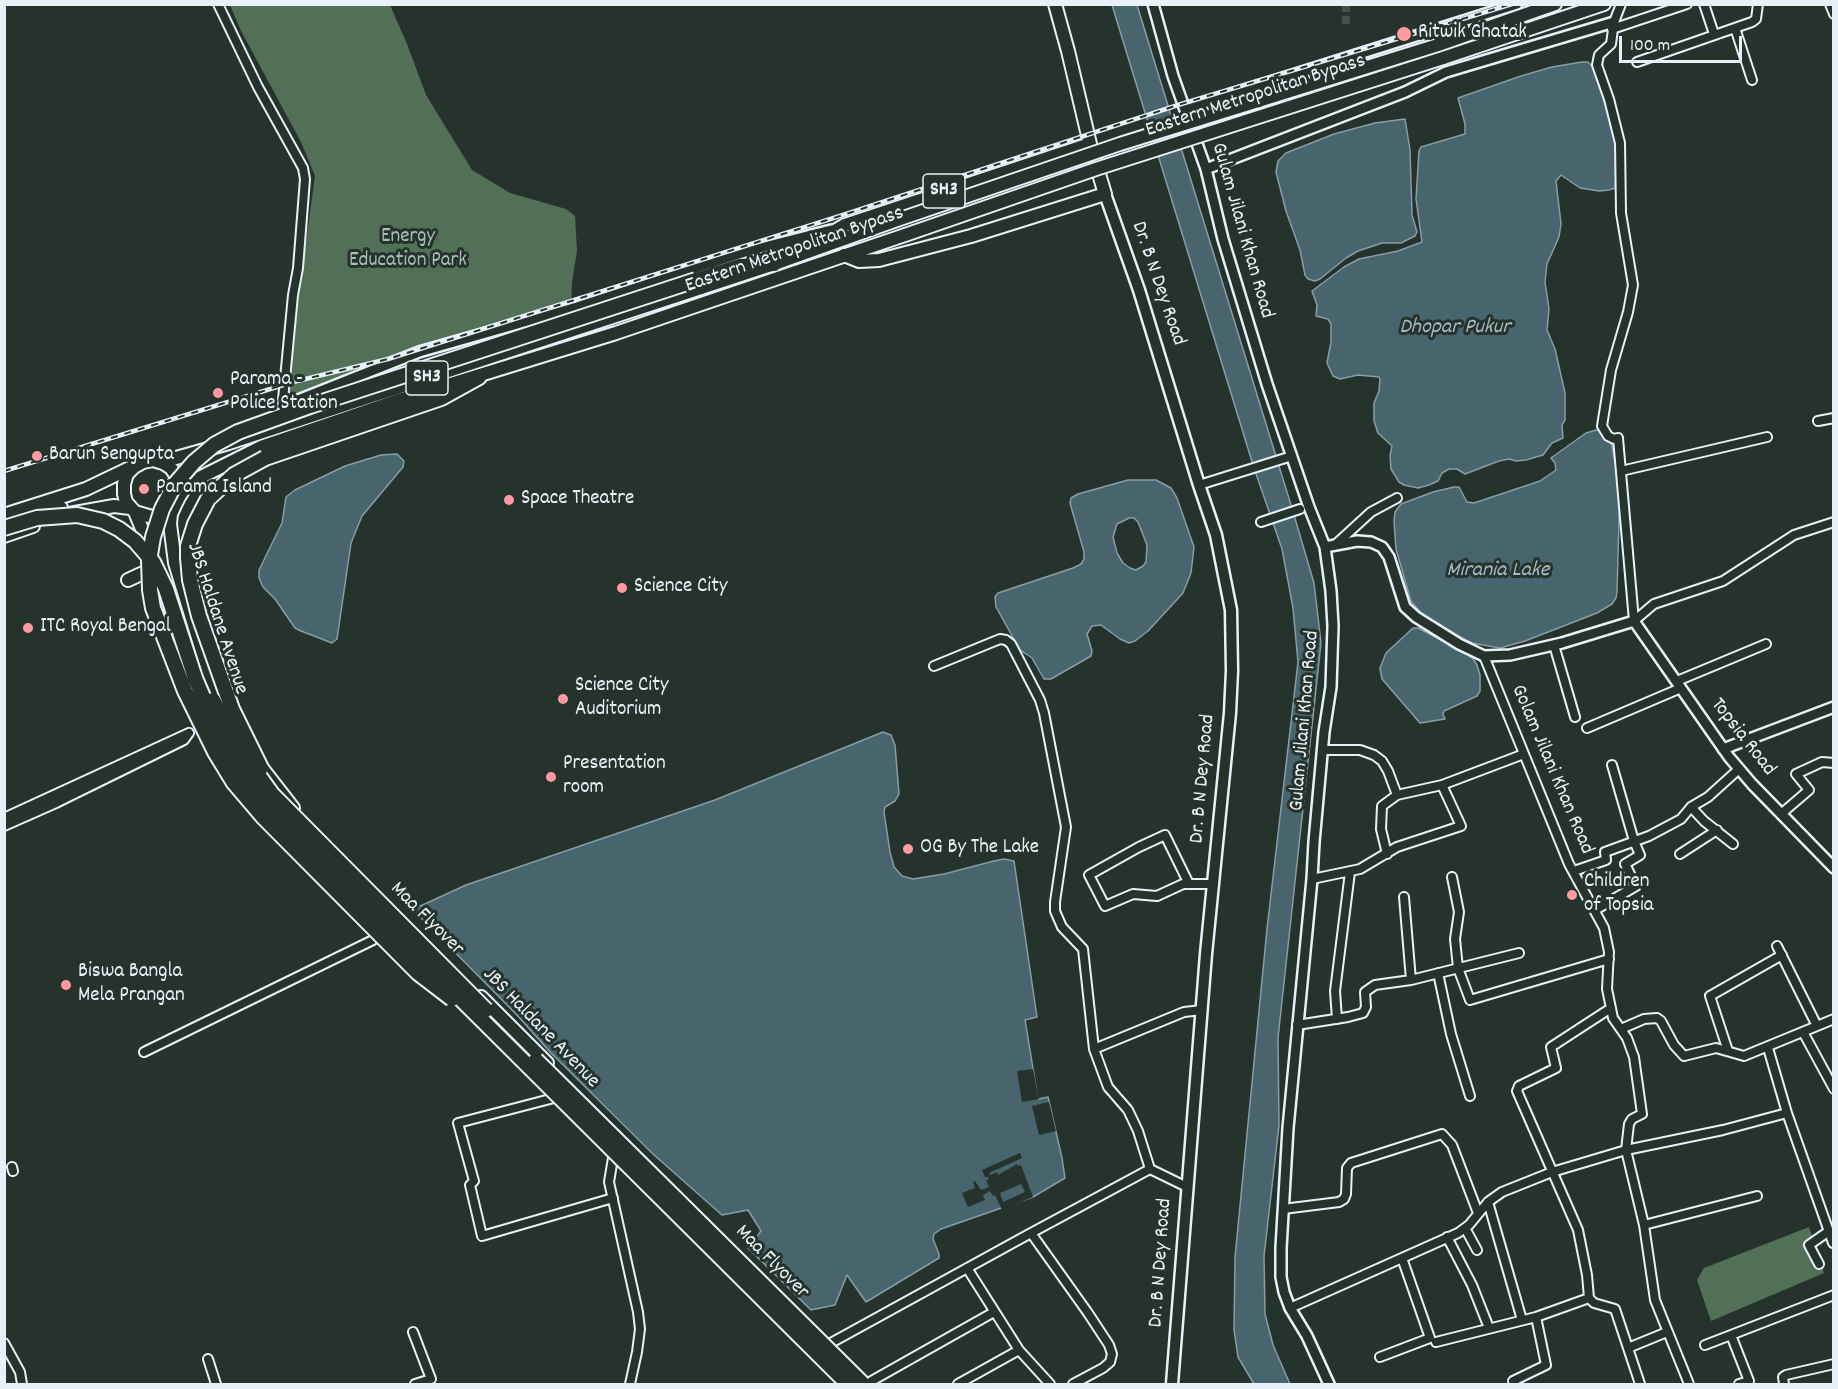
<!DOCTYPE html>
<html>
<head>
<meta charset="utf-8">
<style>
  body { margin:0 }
  #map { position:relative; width:1838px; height:1389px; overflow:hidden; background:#26332d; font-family:Dekko,sans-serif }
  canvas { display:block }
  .frame { position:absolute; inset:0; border:6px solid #e8f1f8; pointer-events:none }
  .scale { position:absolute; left:1619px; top:36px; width:123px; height:27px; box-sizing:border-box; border:3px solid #e8f1f8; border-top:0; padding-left:8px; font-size:18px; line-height:21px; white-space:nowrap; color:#e8f1f8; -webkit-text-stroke:4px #26332d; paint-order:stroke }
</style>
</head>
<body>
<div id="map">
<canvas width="1838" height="1389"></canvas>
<div class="frame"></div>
<div class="scale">100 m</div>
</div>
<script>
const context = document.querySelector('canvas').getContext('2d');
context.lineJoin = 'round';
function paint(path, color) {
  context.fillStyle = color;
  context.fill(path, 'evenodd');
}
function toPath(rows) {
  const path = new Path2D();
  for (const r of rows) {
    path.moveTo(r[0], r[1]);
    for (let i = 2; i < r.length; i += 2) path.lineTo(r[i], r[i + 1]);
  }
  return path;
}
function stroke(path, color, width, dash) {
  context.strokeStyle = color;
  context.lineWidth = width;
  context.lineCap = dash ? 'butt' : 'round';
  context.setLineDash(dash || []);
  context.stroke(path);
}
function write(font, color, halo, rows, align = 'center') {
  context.font = font + ' Dekko,sans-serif';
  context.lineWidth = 6;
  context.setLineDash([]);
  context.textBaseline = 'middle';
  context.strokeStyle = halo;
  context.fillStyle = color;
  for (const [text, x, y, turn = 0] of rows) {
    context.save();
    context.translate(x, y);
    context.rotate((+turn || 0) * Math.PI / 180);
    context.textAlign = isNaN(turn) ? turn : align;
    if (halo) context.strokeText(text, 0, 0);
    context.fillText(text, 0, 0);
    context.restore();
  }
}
const green = toPath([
  [230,5,390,5,407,44,426,95,472,170,510,193,566,209,575,216,577,251,572,282,571,307,516,324,290,400,285,397,315,176,301,142,241,31],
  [1809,1227,1824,1273,1711,1321,1697,1280,1704,1268]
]);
const water = toPath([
  [1112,5,1137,5,1291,505,1314,583,1321,643,1278,1038,1279,1125,1264,1256,1265,1314,1273,1345,1290,1384,1254,1384,1238,1357,1234,1330,1235,1257,1267,929,1298,662,1293,608,1282,549,1253,465,1112,5],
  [1582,62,1588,62,1592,66,1598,77,1606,100,1617,138,1618,184,1615,188,1609,190,1599,191,1580,188,1561,175,1556,181,1561,224,1559,237,1547,264,1545,282,1549,309,1547,330,1555,349,1565,393,1565,420,1562,425,1563,438,1552,443,1543,455,1536,457,1526,460,1516,461,1509,459,1499,461,1465,474,1457,469,1449,469,1442,473,1438,481,1429,485,1418,488,1404,485,1399,482,1391,469,1390,456,1392,446,1378,433,1374,421,1374,403,1379,391,1380,379,1379,377,1358,375,1340,379,1333,376,1327,363,1331,342,1331,324,1328,319,1316,316,1317,305,1312,291,1344,267,1359,259,1398,251,1422,242,1416,199,1419,151,1421,147,1465,134,1465,124,1458,98,1521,76,1552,67,1582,62],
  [1405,119,1410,150,1412,215,1417,232,1415,236,1401,243,1382,243,1358,251,1346,258,1320,279,1315,281,1308,279,1305,275,1300,250,1286,211,1276,172,1278,161,1286,153,1334,134,1375,123,1405,119],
  [1596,430,1603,432,1610,437,1620,487,1617,591,1616,598,1612,604,1597,613,1525,641,1500,648,1472,643,1426,619,1411,601,1396,549,1394,521,1395,512,1401,504,1433,492,1454,487,1459,487,1467,502,1474,503,1540,481,1556,470,1555,463,1551,458,1586,433,1596,430],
  [397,454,404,461,403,467,362,516,351,543,337,639,332,643,301,631,295,628,275,599,263,587,259,578,259,570,282,523,286,497,295,490,345,466,381,455,397,454],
  [1128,480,1156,480,1171,488,1177,498,1194,547,1191,573,1183,593,1148,631,1135,641,1129,643,1120,639,1101,625,1092,626,1087,634,1092,651,1091,656,1051,679,1044,679,1032,658,1020,650,996,607,995,597,998,593,1073,568,1081,564,1084,559,1084,552,1070,503,1071,498,1078,494,1128,480],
  [1129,518,1134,518,1138,522,1147,545,1146,562,1143,566,1136,570,1130,568,1123,563,1117,553,1113,537,1117,524,1129,518],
  [1413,628,1418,628,1464,652,1473,659,1477,665,1480,675,1480,691,1477,696,1444,711,1443,714,1445,719,1420,723,1382,679,1380,668,1386,653,1413,628],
  [883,732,891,735,895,745,899,794,895,801,885,807,884,812,890,852,894,867,902,876,913,879,944,874,994,861,1004,859,1014,861,1037,1017,1025,1020,1038,1099,1048,1097,1062,1158,1065,1178,1033,1197,941,1229,934,1234,933,1239,939,1254,939,1258,866,1302,847,1275,835,1305,811,1310,748,1248,761,1231,748,1210,722,1215,653,1154,551,1053,517,1015,417,914,416,908,466,885,715,800,883,732]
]);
const pier = toPath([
  [1033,1069,1039,1099,1022,1102,1017,1071],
  [1049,1102,1056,1131,1039,1135,1032,1106],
  [1020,1153,1022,1158,989,1173,990,1175,997,1172,998,1175,1017,1164,1018,1166,1021,1165,1033,1197,1002,1210,995,1195,993,1196,990,1191,983,1195,985,1200,968,1207,962,1193,975,1188,973,1182,975,1181,981,1190,989,1187,986,1180,989,1179,988,1177,985,1177,982,1170],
  [1021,1184,1025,1192,1003,1202,1000,1193]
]);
const minorTunnel = toPath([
  [1346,4,1346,25]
]);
const minor = toPath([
  [218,4,258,87,303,168,305,179,298,268,293,295,282,410],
  [1621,4,1614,22,1611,44,1599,55,1597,65,1609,99,1620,143,1621,213,1633,285,1628,312,1611,370,1602,426,1608,436,1614,439,1618,438,1634,621],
  [1704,4,1714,34],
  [1830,4,1834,14],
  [1735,28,1752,80],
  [1612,29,1687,4],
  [1637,62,1752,22,1756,19,1758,4],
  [1818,421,1834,418],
  [1621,471,1767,437],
  [1199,485,1292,456],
  [1261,522,1300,509],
  [1335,545,1371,512,1397,498],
  [1634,621,1654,604,1723,581,1794,535,1834,522],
  [1554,645,1575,717],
  [1484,656,1569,864,1604,928,1609,952,1607,989,1613,1018,1627,1038,1634,1057,1642,1114,1632,1119,1629,1124,1626,1150,1644,1225,1655,1300,1689,1384],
  [934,666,1000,639,1006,640,1011,644,1040,700,1044,713,1066,827,1055,902,1055,911,1062,927,1083,949,1094,1049,1108,1087,1128,1110,1138,1131,1150,1169],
  [1677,681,1766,644],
  [1587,728,1681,688],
  [1322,750,1360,750,1374,755,1382,761,1388,771,1397,795],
  [1691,807,1704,821,1733,844],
  [1781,814,1809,790,1796,774,1822,762,1834,763],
  [4,818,189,733],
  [4,826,56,803,184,740,189,733],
  [1387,854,1381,829,1382,806,1397,795,1442,785],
  [1680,854,1717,830],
  [1574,871,1606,860,1605,852,1649,836,1681,819,1691,807,1708,797,1739,769],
  [1452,877,1459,912,1455,939,1458,968,1470,1000,1609,959],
  [1312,879,1360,869,1397,847,1461,826,1442,785,1524,754],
  [1189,884,1165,835,1139,847,1089,875,1105,906,1133,894,1157,896,1183,884,1214,884],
  [1404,897,1411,980],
  [1595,910,1636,886,1625,864,1640,855,1634,841,1612,765],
  [1777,946,1817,1026],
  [1438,973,1451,1034,1470,1096],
  [1611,1008,1551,1047,1556,1068,1519,1086,1517,1091,1578,1230,1587,1275,1589,1298,1594,1303,1615,1309,1640,1384],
  [1337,1019,1335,991,1350,872],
  [1297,1025,1348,1017,1363,1013,1366,1007,1365,992,1375,985,1411,980,1519,953],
  [1621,1029,1644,1019,1657,1018,1661,1021,1674,1045,1684,1056,1716,1048,1744,1056,1834,1019],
  [1803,1032,1834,1089],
  [1768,1048,1787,1113,1833,1243],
  [1094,1049,1184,1012,1202,1010],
  [1728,1051,1710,996,1782,955],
  [144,1052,373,940],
  [554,1098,458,1123,474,1181,470,1185,482,1236,613,1198],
  [618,1153,613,1158,609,1182,638,1312,640,1329,637,1352,630,1384],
  [12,1167,13,1171],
  [1488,1202,1522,1320],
  [1283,1209,1339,1202,1344,1199,1346,1194,1347,1168,1351,1163,1442,1134,1452,1145,1478,1213],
  [1644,1225,1757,1196],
  [1465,1228,1477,1250],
  [1447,1237,1472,1285,1489,1328],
  [1819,1264,1809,1245,1829,1231],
  [967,1268,1019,1350,1050,1384],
  [1290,1308,1458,1233,1469,1225,1488,1202,1502,1192,1552,1172,1626,1150,1723,1130,1787,1113],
  [413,1332,431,1379,415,1384],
  [1436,1342,1536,1317,1589,1298],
  [4,1343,20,1372,22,1384],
  [829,1344,1031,1233],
  [1705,1345,1731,1335],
  [1628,1348,1667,1332],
  [1380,1357,1430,1338,1402,1258],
  [208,1359,216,1384],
  [868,1383,994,1312],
  [958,1384,1019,1350],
  [1073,1384,1103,1368,1110,1362,1112,1354,1109,1345,1088,1313,1031,1233,1150,1169,1187,1187],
  [1515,1384,1513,1381,1546,1365,1536,1317],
  [1739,1384,1749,1381,1731,1335,1834,1295],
  [1784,1384,1783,1377,1786,1375,1834,1364]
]);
const tertiary = toPath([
  [1153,4,1173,76,1206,169,1223,239,1267,384,1309,507,1325,547,1331,591,1333,626,1331,687,1324,732,1314,842,1312,879,1288,1128,1281,1248,1281,1277,1284,1292,1290,1308,1307,1336,1329,1384],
  [1185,109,1517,4],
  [1206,169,1405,92,1446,72,1614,22],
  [283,406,419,352,577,307,748,251,831,230],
  [1325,547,1357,541,1371,542,1382,547,1389,557,1405,607,1416,617,1459,644,1484,656,1510,655,1562,643,1634,621,1729,757,1752,784,1834,868],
  [1723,749,1834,707]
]);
const secondary = toPath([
  [1105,194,1139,290,1199,485,1216,535,1231,610,1232,671,1230,713,1206,954,1172,1384]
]);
const primary = toPath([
  [1438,45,1555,4],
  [1443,58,1604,4],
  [813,246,826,236,845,225,1090,144],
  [844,255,859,261,879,260,971,236,1105,194,1090,144,1068,51,1055,4],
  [153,460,163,463,171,468,177,477,180,486,179,497,175,505,169,512,152,517,135,512,126,502,124,494,124,484,127,474,134,467,143,462,153,460,176,458,229,443,774,264,897,220],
  [179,497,184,489,197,479,261,447,399,400,616,333,905,235],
  [175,505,171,514,170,524,175,563,209,674,226,712],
  [135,512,151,551],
  [69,514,114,506,130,508],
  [4,515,86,489,132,467],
  [4,536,33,526],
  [128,580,156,567],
  [258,763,293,808],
  [481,997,547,1063]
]);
const motorway = toPath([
  [696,280,740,266,774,264],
  [265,458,441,398,479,377],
  [12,519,35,511,60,508]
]);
const rail = toPath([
  [4,471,293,382,388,359,843,215,1178,105,1512,4]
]);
const primaryBridge = toPath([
  [897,220,1120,144,1438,45],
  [905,235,1096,169,1443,58]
]);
const motorwayBridge = toPath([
  [4,528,37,518,77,515,103,521,119,529,135,541,153,562,166,589,195,678,219,735,232,757,258,792,304,843,848,1384],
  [213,700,232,738,272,794,486,1010],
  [261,768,232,709,199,616,190,580,188,558,188,546,195,524,208,499,234,475,265,458],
  [452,999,418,973,263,817,234,783,215,752,185,691,153,608,150,590,149,561,153,537,162,509,175,484,194,462,214,445,238,432,310,406,696,280],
  [536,1060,863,1384]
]);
const markers = [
  [1404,34,8,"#ff9aa2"],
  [218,393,6,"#ff9aa2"],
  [37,456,6,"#ff9aa2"],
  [144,489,6,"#ff9aa2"],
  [509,500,6,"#ff9aa2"],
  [622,588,6,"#ff9aa2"],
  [28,628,6,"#ff9aa2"],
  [563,699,6,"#ff9aa2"],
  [551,777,6,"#ff9aa2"],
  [908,849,6,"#ff9aa2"],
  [1572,895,6,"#ff9aa2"],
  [66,985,6,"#ff9aa2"]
];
const shields = [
  [944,191,42],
  [427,378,42]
];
const shieldNames = [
  ["SH3",944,191],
  ["SH3",427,378]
];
const poiNames = [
  ["Ritwik Ghatak",1418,34],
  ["Parama -",230,381],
  ["Police Station",230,405],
  ["Barun Sengupta",49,456],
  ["Parama Island",156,489],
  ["Space Theatre",521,500],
  ["Science City",634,588],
  ["ITC Royal Bengal",40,628],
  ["Science City",575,687],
  ["Auditorium",575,711],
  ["Presentation",563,765],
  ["room",563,789],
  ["OG By The Lake",920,849],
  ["Children",1584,883],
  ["of Topsia",1584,907],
  ["Biswa Bangla",78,973],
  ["Mela Prangan",78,997]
];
const streetNames = [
  ["Eastern Metropolitan Bypass",1256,97,-18],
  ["Gulam Jilani Khan Road",1241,231,74],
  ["Eastern Metropolitan Bypass",795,251,-19],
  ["Dr. B N Dey Road",1157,284,71],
  ["JBS Haldane Avenue",216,619,72],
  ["Gulam Jilani Khan Road",1306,721,-85],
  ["Topsia Road",1742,738,52],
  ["Golam Jilani Khan Road",1551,770,67],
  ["Dr. B N Dey Road",1204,779,-85],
  ["Maa Flyover",426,920,45],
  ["JBS Haldane Avenue",540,1029,46],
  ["Maa Flyover",771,1263,45],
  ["Dr. B N Dey Road",1162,1263,-86]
];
const parkNames = [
  ["Energy",408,238],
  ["Education Park",408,262]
];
const waterNames = [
  ["Dhopar Pukur",1455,329],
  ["Mirania Lake",1498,572]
];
paint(green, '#527058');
paint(water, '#48656e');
stroke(water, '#889da5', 1.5);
paint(pier, '#26332d');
stroke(minorTunnel, '#43504b', 8, [8, 4]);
stroke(minor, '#e8f1f8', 12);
stroke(tertiary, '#e8f1f8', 14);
stroke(secondary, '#e8f1f8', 15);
stroke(primary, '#e8f1f8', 16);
stroke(motorway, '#e8f1f8', 18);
stroke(minor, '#26332d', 8);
stroke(tertiary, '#26332d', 9);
stroke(secondary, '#26332d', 10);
stroke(primary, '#26332d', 12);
stroke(motorway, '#26332d', 14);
stroke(rail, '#e8f1f8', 4.5);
stroke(rail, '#26332d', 2, [7]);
stroke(primaryBridge, '#e8f1f8', 16, []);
stroke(motorwayBridge, '#e8f1f8', 18, []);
stroke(primaryBridge, '#26332d', 12);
stroke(motorwayBridge, '#26332d', 14);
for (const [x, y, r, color] of markers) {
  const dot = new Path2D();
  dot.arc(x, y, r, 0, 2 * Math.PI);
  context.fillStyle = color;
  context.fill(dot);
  stroke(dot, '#26332d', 2);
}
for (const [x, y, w] of shields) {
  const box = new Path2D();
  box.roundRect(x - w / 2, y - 17, w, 34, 4.5);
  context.fillStyle = '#26332d';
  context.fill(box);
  stroke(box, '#e8f1f8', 1.5);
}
write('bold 20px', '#e8f1f8', null, shieldNames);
write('21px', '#e8f1f8', '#26332d', poiNames, 'left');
write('21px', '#e8f1f8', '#26332d', streetNames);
write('21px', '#acbdb8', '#26332d', parkNames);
write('italic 22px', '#a8b9c1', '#26332d', waterNames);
</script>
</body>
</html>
